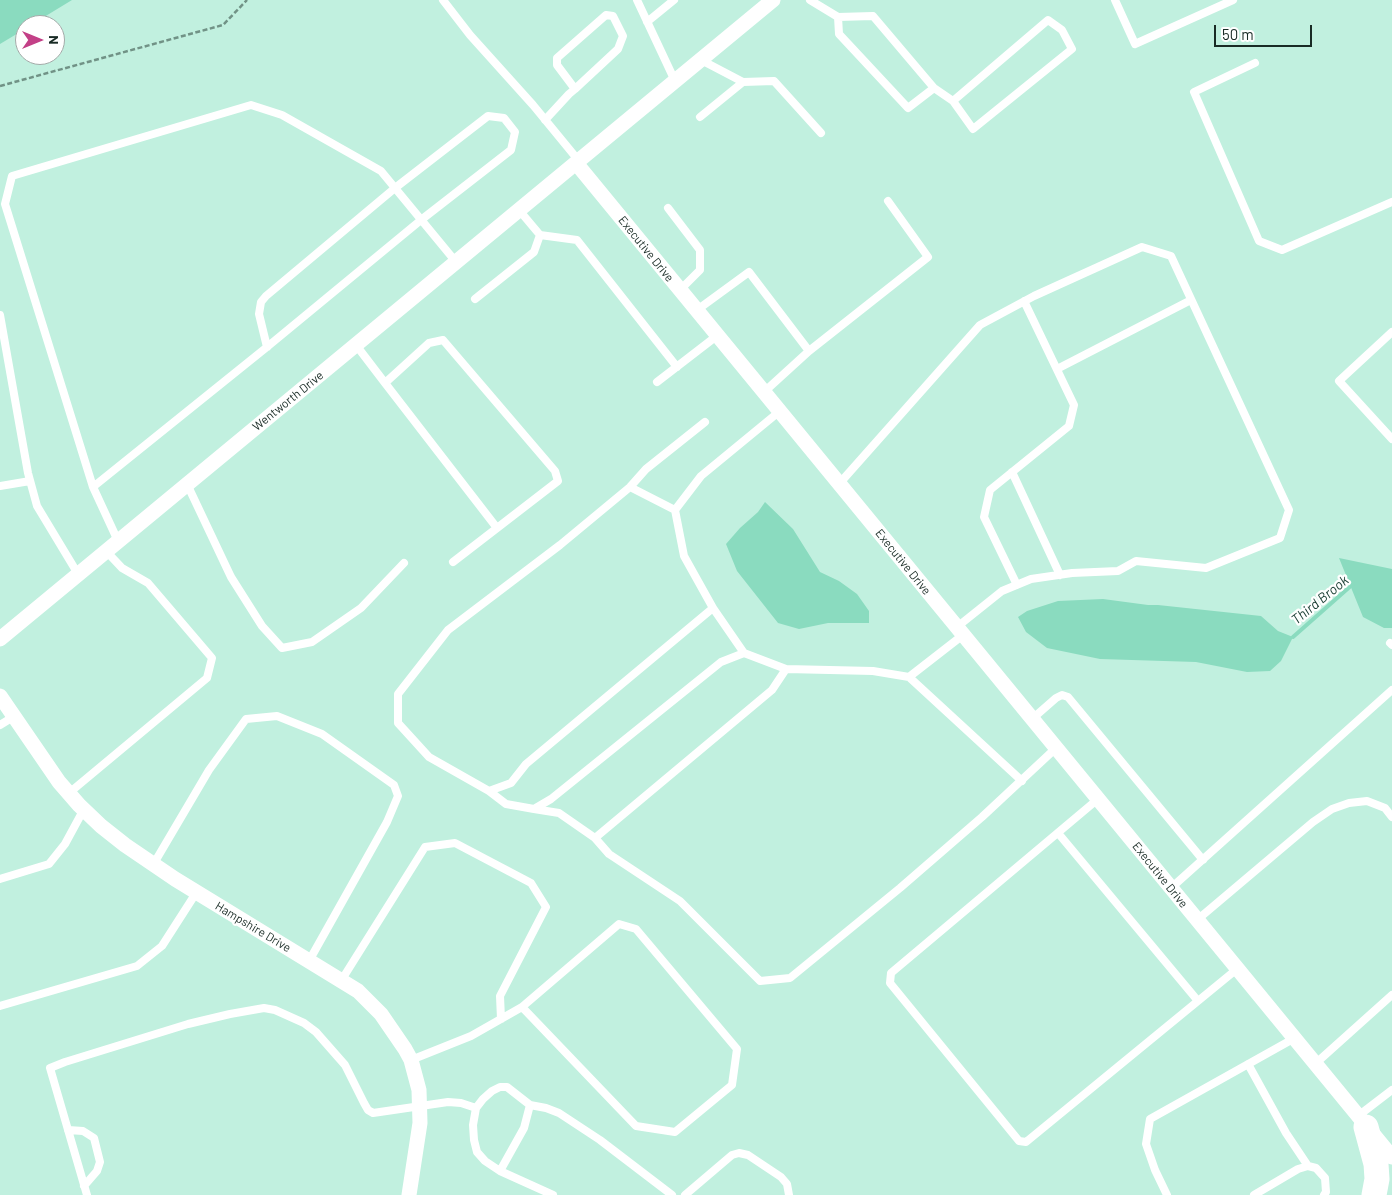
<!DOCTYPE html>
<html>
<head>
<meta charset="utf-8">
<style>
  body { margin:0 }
  #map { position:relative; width:1392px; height:1195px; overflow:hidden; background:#c1f0df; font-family:Barlow,sans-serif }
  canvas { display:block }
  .north { position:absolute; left:15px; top:15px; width:50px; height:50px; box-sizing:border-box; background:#fff; border:1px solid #a3aaa8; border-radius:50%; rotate:90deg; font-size:14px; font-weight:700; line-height:20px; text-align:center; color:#192b25 }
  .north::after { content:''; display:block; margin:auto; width:18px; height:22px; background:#c34087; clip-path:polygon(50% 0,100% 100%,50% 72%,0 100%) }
  .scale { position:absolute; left:1214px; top:25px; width:98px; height:22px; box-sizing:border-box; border:2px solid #192b25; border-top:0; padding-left:6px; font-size:15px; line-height:18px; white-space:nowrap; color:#192b25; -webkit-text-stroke:4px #fff; paint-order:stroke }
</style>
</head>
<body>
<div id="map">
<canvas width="1392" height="1195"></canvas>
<div class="north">N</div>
<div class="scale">50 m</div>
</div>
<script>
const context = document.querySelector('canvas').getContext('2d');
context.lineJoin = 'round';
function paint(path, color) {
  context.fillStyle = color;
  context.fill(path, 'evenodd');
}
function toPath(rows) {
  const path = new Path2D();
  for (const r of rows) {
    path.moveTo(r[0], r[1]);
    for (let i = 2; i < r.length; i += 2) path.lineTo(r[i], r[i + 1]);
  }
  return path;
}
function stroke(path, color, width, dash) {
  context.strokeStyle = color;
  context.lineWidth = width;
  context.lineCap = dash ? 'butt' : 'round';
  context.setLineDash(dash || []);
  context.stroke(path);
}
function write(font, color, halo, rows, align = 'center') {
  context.font = font + ' Barlow,sans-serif';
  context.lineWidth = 4.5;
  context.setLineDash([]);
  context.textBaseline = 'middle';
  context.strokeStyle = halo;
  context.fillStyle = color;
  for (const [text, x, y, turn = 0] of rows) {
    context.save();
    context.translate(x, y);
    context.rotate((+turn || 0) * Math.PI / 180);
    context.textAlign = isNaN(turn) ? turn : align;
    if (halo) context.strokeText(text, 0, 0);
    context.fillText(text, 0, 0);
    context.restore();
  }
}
const water = toPath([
  [0,0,72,0,31,25,25,25,25,29,0,44],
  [765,502,793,529,820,572,839,581,857,594,869,611,869,623,828,623,799,629,778,623,737,571,726,544,740,528,758,512],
  [1339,558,1392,569,1392,628,1384,628,1363,617],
  [1103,599,1148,605,1158,605,1261,616,1278,631,1293,637,1281,661,1270,671,1247,672,1196,662,1100,659,1047,648,1026,632,1018,617,1027,611,1058,601]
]);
const stream = toPath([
  [1293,637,1353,584]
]);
const path = toPath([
  [0,86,223,25,247,0]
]);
const service = toPath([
  [443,0,470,35,533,105,579,161],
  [637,0,675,81],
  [810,0,838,17,873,16,934,88,953,101,1048,20,1062,30,1072,49,973,129,953,101],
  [1115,0,1135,44,1233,0],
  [838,17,839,34,908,108,934,88],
  [647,22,674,0],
  [701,60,743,82,774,81,821,133],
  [1255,63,1194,92,1259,241,1282,250,1392,202],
  [700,117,743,82],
  [545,120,569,94,575,89,618,49,623,36,613,16,606,15,557,58,557,65,575,89],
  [668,208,700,250,700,270,680,290],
  [540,235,577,240,677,367],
  [475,299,534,252,540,235,519,210],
  [697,310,749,272,809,351,764,392],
  [0,315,28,473,37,506,78,574],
  [1392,332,1339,381,1392,439],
  [356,345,385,383,429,343,443,340,555,471,558,481,453,562],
  [809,351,928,257,888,201],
  [1057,369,1191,300],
  [657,382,718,335],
  [385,383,497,528],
  [705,422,646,469,630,487,560,545,448,630,398,694,398,723,429,757,489,791,511,783,526,764,713,608,684,556,675,510,701,476,780,411],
  [1012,472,1060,575],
  [187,484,231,577,262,626,282,648,312,642,361,608,404,563],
  [839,484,980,325,1034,296,1142,247,1171,256,1289,510,1280,538,1206,568,1136,561,1118,571,1072,573,1031,579,1002,591,957,627],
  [0,486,30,481],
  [93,487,267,347,421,220,511,150,515,132,504,118,488,116,395,188,266,296,261,302,259,314,267,347],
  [630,487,675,510],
  [118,541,93,487,5,204,12,176,251,105,282,115,381,171,456,262],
  [1017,585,984,517,990,490,1069,426,1074,405,1024,301],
  [713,608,744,653],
  [1390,643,1392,645],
  [786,669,772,690,595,838,609,854,680,901,760,981,790,978,900,888,982,817,1056,748],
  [909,677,1022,781],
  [1032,719,1056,698,1062,695,1068,697,1203,860],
  [0,725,13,717],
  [489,791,506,804,534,809,551,799,721,662,744,653,786,669,873,671,909,677,963,635],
  [69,793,207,678,212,658,148,583,122,568,106,551],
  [1098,799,891,973,890,983,1019,1141,1026,1142,1237,969],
  [534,809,559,813,595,838],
  [1058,833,1198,1001],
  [153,865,209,770,246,719,277,716,322,734,394,785,398,796,387,822,309,961],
  [0,879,49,864,65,844,84,809],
  [1171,888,1392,690],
  [1197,920,1313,822,1332,809,1349,803,1367,801,1385,808,1392,817],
  [341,981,425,847,455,843,531,883,546,907,500,996,501,1019],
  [0,1006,137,966,162,946,196,893],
  [411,1060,471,1036,522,1007,619,924,636,929,737,1049,732,1085,675,1132,636,1126,522,1007],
  [1248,1064,1286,1133,1308,1166,1316,1168,1325,1178,1326,1192,1324,1195],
  [1315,1064,1392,995],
  [530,1105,546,1108,559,1113,600,1140,672,1195],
  [1358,1116,1392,1090],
  [68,1130,83,1131,94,1138,100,1162,97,1171,84,1186],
  [500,1171,553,1195],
  [87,1195,50,1068,65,1062,188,1024,230,1014,264,1008,275,1010,304,1023,316,1032,345,1065,364,1103,368,1110,373,1113,448,1102,461,1103,476,1108,473,1125,474,1140,477,1152,485,1161,500,1171,524,1128,530,1105,507,1087,500,1087,492,1091,483,1099,476,1108],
  [685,1195,732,1155,739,1153,748,1155,781,1177,787,1184,789,1195],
  [1167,1195,1155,1170,1146,1144,1150,1119,1293,1039],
  [1254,1195,1298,1169,1308,1166]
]);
const minor = toPath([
  [576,163,1392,1157],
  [0,639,773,0],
  [0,696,59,782,79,805,101,826,125,845,175,879,358,991,381,1014,405,1049,411,1060,419,1090,420,1123,409,1195]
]);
const primary = toPath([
  [1366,1127,1376,1164,1377,1179,1374,1195]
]);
const streetNames = [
  ["Executive Drive",646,249,51],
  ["Wentworth Drive",288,401,-39],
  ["Executive Drive",903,562,51],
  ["Executive Drive",1160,875,51],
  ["Hampshire Drive",253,927,31]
];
const waterNames = [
  ["Third Brook",1320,600,-39]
];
paint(water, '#8adbbf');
stroke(stream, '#8adbbf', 4);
stroke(path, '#719286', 2.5, [5, 2.5]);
stroke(service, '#fff', 8);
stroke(minor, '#fff', 15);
stroke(primary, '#fff', 25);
write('12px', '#192b25', '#fff', streetNames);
write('italic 14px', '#163b30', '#fff', waterNames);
</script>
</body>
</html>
